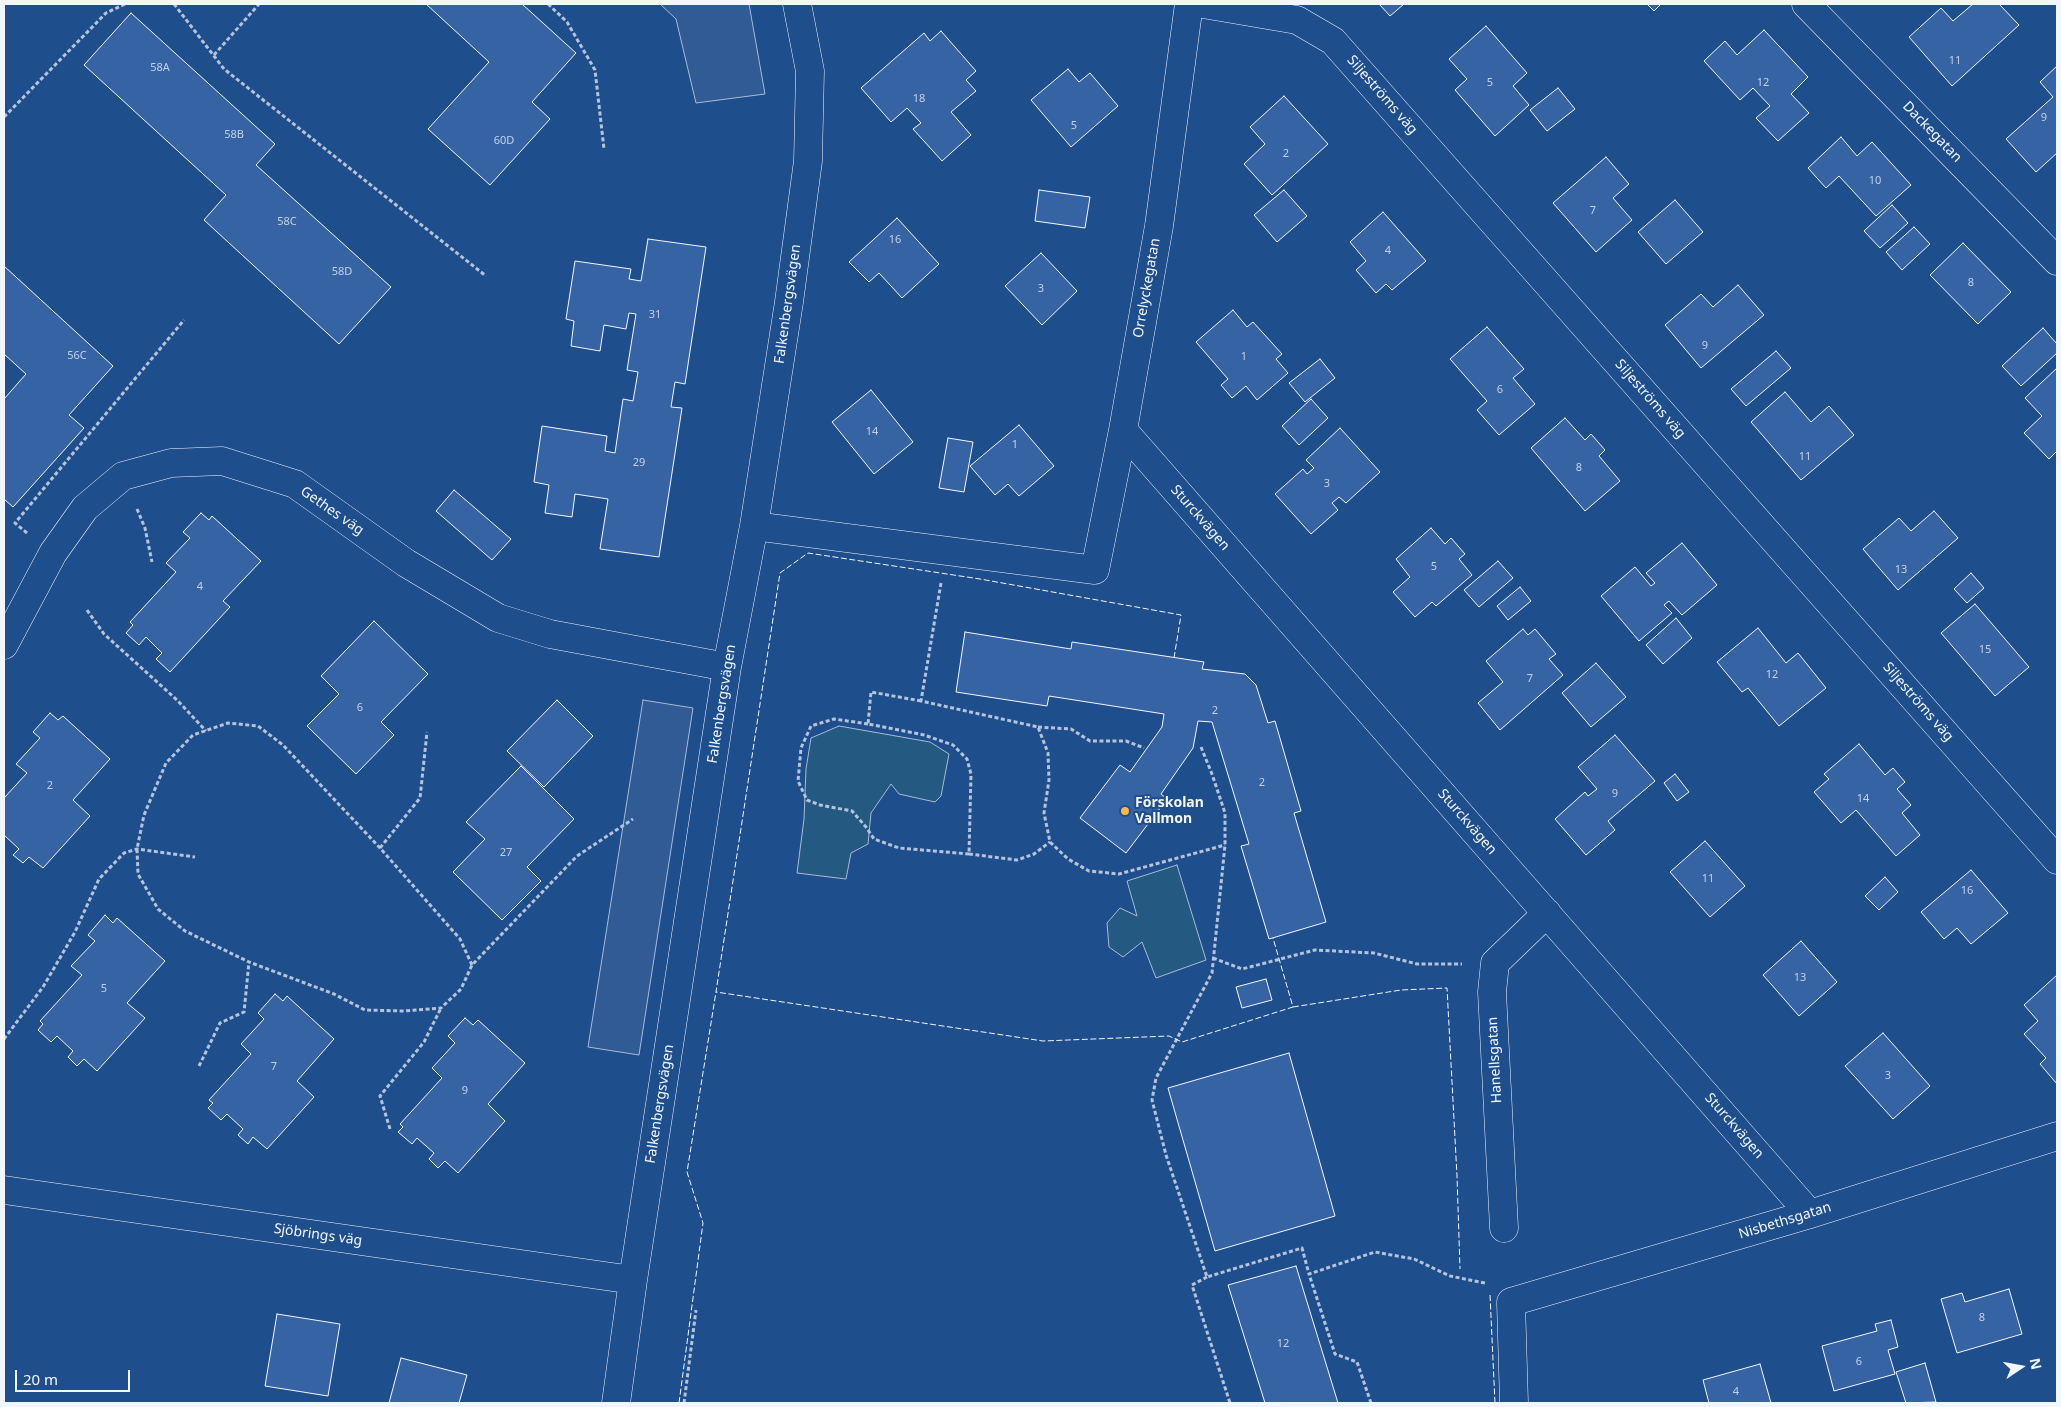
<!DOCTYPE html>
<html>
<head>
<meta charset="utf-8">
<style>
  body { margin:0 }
  #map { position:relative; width:2061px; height:1407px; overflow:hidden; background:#1f4e8c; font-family:"Noto Sans",sans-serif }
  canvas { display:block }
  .frame { position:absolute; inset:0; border:5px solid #f2f6ff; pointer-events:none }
  .north { position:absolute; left:1996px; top:1342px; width:50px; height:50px; -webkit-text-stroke:4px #1f4e8c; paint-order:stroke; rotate:78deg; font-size:14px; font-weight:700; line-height:20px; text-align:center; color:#f2f6ff }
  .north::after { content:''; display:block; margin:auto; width:18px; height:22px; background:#f2f6ff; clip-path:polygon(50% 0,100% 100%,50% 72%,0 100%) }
  .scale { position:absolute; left:15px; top:1370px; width:115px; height:22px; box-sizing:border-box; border:2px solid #f2f6ff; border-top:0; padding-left:6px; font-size:15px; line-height:18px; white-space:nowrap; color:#f2f6ff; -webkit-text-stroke:4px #1f4e8c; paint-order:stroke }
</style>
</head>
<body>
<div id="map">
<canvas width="2061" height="1407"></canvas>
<div class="frame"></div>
<div class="north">N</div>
<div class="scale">20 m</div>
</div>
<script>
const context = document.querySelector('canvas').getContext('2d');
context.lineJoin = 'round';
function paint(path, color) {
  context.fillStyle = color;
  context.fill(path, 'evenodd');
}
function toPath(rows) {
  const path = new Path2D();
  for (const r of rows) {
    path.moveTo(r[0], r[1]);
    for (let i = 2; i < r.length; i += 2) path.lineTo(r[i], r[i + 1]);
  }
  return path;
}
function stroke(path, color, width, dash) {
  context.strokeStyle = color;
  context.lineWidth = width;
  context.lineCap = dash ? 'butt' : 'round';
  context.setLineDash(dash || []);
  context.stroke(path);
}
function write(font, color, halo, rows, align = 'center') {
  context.font = font + ' "Noto Sans",sans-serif';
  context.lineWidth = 4;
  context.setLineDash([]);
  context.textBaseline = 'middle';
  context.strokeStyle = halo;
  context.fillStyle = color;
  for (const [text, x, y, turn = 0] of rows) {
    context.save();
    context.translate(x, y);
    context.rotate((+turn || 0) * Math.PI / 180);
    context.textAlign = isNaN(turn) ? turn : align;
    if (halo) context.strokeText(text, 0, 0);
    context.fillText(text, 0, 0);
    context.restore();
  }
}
const green = toPath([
  [839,726,930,742,949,754,941,796,935,802,899,794,891,784,871,813,868,844,851,853,846,879,797,873,804,819,806,769,811,738,839,726],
  [1177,865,1206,960,1156,978,1142,942,1123,957,1109,947,1107,923,1120,908,1137,916,1127,881,1177,865]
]);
const parking = toPath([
  [660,4,749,4,765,94,696,103,676,19,660,4],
  [643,700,693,708,639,1055,588,1047,643,700]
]);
const building = toPath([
  [426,4,522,4,576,53,532,102,550,119,490,185,428,129,489,62,426,4],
  [1379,4,1404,4,1390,16,1379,4],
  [1647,4,1661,4,1654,11,1647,4],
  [1973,4,1999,4,2019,25,1952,86,1909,37,1941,8,1953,21,1973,4],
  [131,13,275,144,256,165,391,287,339,344,204,220,226,195,84,65,131,13],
  [1486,26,1527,73,1513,86,1529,105,1495,136,1455,90,1467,79,1449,59,1486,26],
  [1764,30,1808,77,1791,94,1809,113,1778,141,1756,118,1770,106,1753,88,1740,100,1704,61,1725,41,1737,55,1764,30],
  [941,31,976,71,966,80,976,91,951,112,971,135,942,161,913,129,921,123,907,108,891,122,861,88,924,33,930,41,941,31],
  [2057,66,2057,153,2036,172,2006,139,2053,97,2040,82,2057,66],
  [1068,69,1079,82,1090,73,1118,106,1071,147,1031,100,1068,69],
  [1558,88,1575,109,1547,131,1530,110,1558,88],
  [1284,96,1328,144,1272,195,1244,164,1265,144,1250,127,1284,96],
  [1841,137,1857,156,1872,142,1911,185,1876,216,1839,176,1826,188,1808,168,1841,137],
  [1606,157,1629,184,1613,198,1632,220,1596,252,1553,203,1606,157],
  [1039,190,1090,197,1085,228,1035,221,1039,190],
  [1284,190,1307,216,1277,242,1254,215,1284,190],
  [1675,200,1703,232,1666,264,1638,232,1675,200],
  [1892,205,1908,223,1880,248,1864,231,1892,205],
  [1383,212,1426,261,1392,290,1386,284,1376,293,1356,270,1366,261,1350,242,1383,212],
  [897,218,939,264,902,298,879,273,869,282,849,262,897,218],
  [1914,227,1930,244,1902,270,1886,252,1914,227],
  [648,239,706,247,685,384,675,382,671,407,682,408,659,557,600,549,608,499,575,494,572,517,545,513,549,485,534,482,542,426,607,436,605,451,615,453,623,399,633,401,638,372,627,370,636,314,629,313,626,329,604,325,600,351,571,346,574,321,566,319,575,261,631,269,629,279,641,281,648,239],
  [1963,243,2011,292,1978,324,1930,275,1963,243],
  [1041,253,1077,291,1042,325,1005,286,1041,253],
  [4,266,113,366,69,415,84,428,13,507,4,499,4,399,26,374,4,354,4,266],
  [1738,285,1764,315,1701,368,1665,325,1701,294,1713,307,1738,285],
  [1233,310,1247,327,1253,322,1282,354,1276,359,1288,373,1257,400,1246,386,1232,398,1221,385,1228,379,1196,342,1233,310],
  [1487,327,1524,369,1513,378,1535,404,1499,435,1477,410,1487,401,1450,359,1487,327],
  [2043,328,2057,344,2057,353,2021,386,2002,366,2043,328],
  [1776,351,1791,368,1746,406,1731,389,1776,351],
  [1320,359,1335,378,1305,402,1289,383,1320,359],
  [2057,368,2057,451,2049,459,2024,433,2042,416,2025,398,2057,368],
  [871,390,913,442,874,474,832,422,871,390],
  [1785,392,1811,422,1829,406,1854,435,1801,480,1751,422,1785,392],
  [1311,399,1328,418,1299,445,1282,426,1311,399],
  [1565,418,1585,440,1591,434,1605,450,1599,456,1620,481,1585,511,1531,448,1565,418],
  [1019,425,1054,466,1019,496,1008,484,995,495,970,466,1019,425],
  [1340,428,1380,472,1346,503,1339,497,1332,503,1338,510,1311,534,1275,494,1303,469,1307,474,1314,468,1306,460,1340,428],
  [948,438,973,442,964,492,939,488,948,438],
  [454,490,511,539,492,560,436,511,454,490],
  [1934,511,1958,538,1898,590,1863,549,1899,518,1911,531,1934,511],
  [201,513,209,520,212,516,261,561,223,601,230,607,170,672,156,659,162,653,146,637,139,645,126,633,133,625,130,622,176,572,166,563,190,538,183,532,201,513],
  [1431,528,1445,544,1451,538,1465,554,1459,559,1472,575,1436,606,1432,602,1415,617,1393,592,1410,577,1396,559,1431,528],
  [1682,543,1717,585,1682,615,1669,601,1664,605,1672,613,1639,641,1601,596,1635,567,1651,586,1655,583,1646,573,1682,543],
  [1498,561,1513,578,1479,607,1464,590,1498,561],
  [1971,573,1984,588,1967,603,1954,589,1971,573],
  [1520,587,1531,601,1508,620,1497,606,1520,587],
  [1975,604,2029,667,1995,696,1941,633,1975,604],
  [1676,618,1692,638,1663,664,1646,645,1676,618],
  [374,621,428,674,381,722,394,735,356,774,307,726,339,694,321,676,374,621],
  [1758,628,1786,663,1798,653,1826,688,1779,726,1748,688,1742,692,1717,662,1758,628],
  [1523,629,1528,635,1535,629,1556,654,1549,659,1563,675,1500,730,1478,703,1503,682,1486,661,1523,629],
  [965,632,1071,649,1072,642,1204,662,1202,669,1245,674,1256,685,1268,723,1275,721,1301,811,1294,813,1326,922,1269,939,1241,846,1249,844,1212,722,1198,721,1193,748,1161,794,1167,799,1126,853,1080,818,1120,765,1130,772,1162,727,1164,714,1049,696,1047,706,956,692,965,632],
  [1596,663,1626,697,1591,727,1562,693,1596,663],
  [557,700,593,736,544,787,507,751,557,700],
  [50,713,58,720,63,716,110,759,73,800,90,816,43,868,29,857,23,863,13,855,19,849,4,835,4,798,27,773,16,764,40,738,33,732,50,713],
  [1615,735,1655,781,1608,821,1615,830,1586,855,1555,819,1585,792,1588,796,1597,789,1578,767,1615,735],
  [1859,744,1885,775,1893,768,1905,782,1897,789,1911,805,1902,813,1920,835,1896,856,1856,810,1841,823,1814,792,1829,779,1824,774,1859,744],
  [521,766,574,819,527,867,541,881,502,920,453,872,485,839,466,822,521,766],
  [1675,774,1689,792,1677,801,1664,783,1675,774],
  [1705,841,1745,886,1710,917,1670,872,1705,841],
  [1971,870,2008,913,1971,944,1957,928,1944,939,1921,912,1971,870],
  [1885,877,1898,892,1879,910,1865,896,1885,877],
  [105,915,113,923,117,918,165,961,127,1003,145,1018,97,1071,84,1059,77,1066,68,1057,73,1051,57,1036,51,1042,38,1030,43,1024,40,1021,82,975,71,966,95,941,88,935,105,915],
  [1801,941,1837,982,1799,1016,1763,975,1801,941],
  [2057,975,2057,1084,2040,1064,2046,1058,2024,1034,2038,1021,2024,1005,2057,975],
  [1266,979,1272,1000,1242,1008,1236,987,1266,979],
  [275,994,283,1001,287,996,334,1039,297,1081,314,1097,267,1149,253,1137,248,1144,238,1135,243,1129,227,1114,221,1120,208,1108,213,1103,209,1100,251,1054,241,1044,264,1019,258,1013,275,994],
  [465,1018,473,1025,478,1020,525,1063,488,1104,505,1121,458,1173,445,1161,438,1168,429,1159,434,1153,417,1138,412,1144,398,1132,403,1127,400,1124,442,1078,432,1068,455,1043,448,1036,465,1018],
  [1883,1033,1930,1086,1893,1119,1845,1066,1883,1033],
  [1289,1053,1335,1216,1215,1251,1168,1088,1289,1053],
  [1296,1266,1338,1403,1265,1403,1228,1285,1296,1266],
  [2009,1289,2022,1334,1957,1353,1941,1299,1962,1293,1965,1302,2009,1289],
  [277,1314,340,1324,328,1396,265,1386,277,1314],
  [1891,1320,1898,1347,1888,1350,1895,1374,1834,1391,1822,1346,1877,1331,1875,1324,1891,1320],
  [401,1358,467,1375,459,1403,389,1403,401,1358],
  [1925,1363,1936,1402,1906,1403,1896,1372,1925,1363],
  [1760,1364,1771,1403,1709,1403,1703,1380,1760,1364]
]);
const path = toPath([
  [174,4,224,69,486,276],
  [548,4,567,22,595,70,604,149],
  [214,55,259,4],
  [4,117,106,13,125,4],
  [137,509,145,528,152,562],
  [27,533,15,523,184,320],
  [941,583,921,701,1038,727,1048,753,1049,780,1044,813,1050,842,1068,859,1089,871,1119,874,1225,845],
  [87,610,104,634,177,700,206,731],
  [921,701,871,692,868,724,924,735,953,745,967,759,971,774,969,854,1017,860,1034,854,1050,842],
  [868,724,834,719,811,726,801,748,798,781,807,800,820,805,852,811,866,827,874,839,899,848,969,854],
  [1038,727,1071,729,1090,741,1126,741,1144,748],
  [1201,747,1212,774,1225,813,1225,845,1212,973,1156,1078,1152,1100,1166,1155,1207,1277,1302,1248,1309,1274],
  [380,848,420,798,427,732],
  [1213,958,1242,969,1315,950,1374,953,1417,964,1462,964],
  [472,965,460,939,380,848,283,745,258,726,228,723,193,735,166,763,144,815,137,849,138,874,158,909,185,931,249,962,334,994,365,1010,404,1011,441,1008,461,989,472,965,577,856,633,819],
  [4,1039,43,987,75,932,99,879,124,853,137,849,195,857],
  [199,1066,220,1023,244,1012,249,962],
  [390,1129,380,1096,424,1042,441,1008],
  [1207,1277,1192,1285,1230,1403],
  [684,1403,696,1310],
  [1371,1403,1357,1362,1335,1354,1309,1274,1375,1252,1414,1259,1450,1276,1485,1283]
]);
const street = toPath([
  [1203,4,1297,20,1333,41,2057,860],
  [1806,4,2057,261],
  [1123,430,1810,1214],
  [754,526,1095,570,1123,430,1159,226,1189,4],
  [4,645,53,553,85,508,123,476,171,463,222,461,295,484,406,563,498,618,550,634,727,667],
  [4,1190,633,1280],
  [1504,1228,1492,992,1495,963,1547,913],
  [616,1403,633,1280,727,667,754,526,789,302,808,161,810,71,797,4],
  [1514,1403,1511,1302,1810,1214,2057,1136]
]);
const fence = toPath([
  [1174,658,1181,615,980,579,808,553,780,573,716,992,1043,1041,1169,1036,1182,1042,1293,1007,1273,938],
  [1293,1007,1401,990,1447,988,1457,1176,1460,1269],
  [1490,1295,1495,1403],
  [679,1403,703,1223,687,1172,716,992]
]);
const markers = [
  [1125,811,5,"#ffb74d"]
];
const numberNames = [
  ["11",1955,61],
  ["58A",160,68],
  ["5",1490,83],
  ["12",1763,83],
  ["18",919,99],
  ["9",2044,118],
  ["5",1074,126],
  ["58B",234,135],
  ["60D",504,141],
  ["2",1286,154],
  ["10",1875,181],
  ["7",1593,211],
  ["58C",287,222],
  ["16",895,240],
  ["4",1388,251],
  ["58D",342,272],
  ["8",1971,283],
  ["3",1041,289],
  ["31",655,315],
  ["9",1705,346],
  ["56C",77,356],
  ["1",1244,357],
  ["6",1500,390],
  ["14",872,432],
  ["1",1015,445],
  ["11",1805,457],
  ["29",639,463],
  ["8",1579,468],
  ["3",1327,484],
  ["5",1434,567],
  ["13",1901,570],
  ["4",200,587],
  ["15",1985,650],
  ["12",1772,675],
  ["7",1530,679],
  ["6",360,708],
  ["2",1215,711],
  ["2",1262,783],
  ["2",50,786],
  ["9",1615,794],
  ["14",1863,799],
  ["27",506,853],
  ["11",1708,879],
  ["16",1967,891],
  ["13",1800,978],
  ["5",104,989],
  ["7",274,1067],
  ["3",1888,1076],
  ["9",465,1091],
  ["8",1982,1318],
  ["12",1283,1344],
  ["6",1859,1362],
  ["4",1736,1392]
];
const streetNames = [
  ["Siljeströms väg",1382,95,49],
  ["Dackegatan",1932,132,46],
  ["Orrelyckegatan",1147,288,-80],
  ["Falkenbergsvägen",788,304,-82],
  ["Siljeströms väg",1650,399,49],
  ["Gethes väg",332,511,35],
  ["Sturckvägen",1200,518,49],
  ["Siljeströms väg",1918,702,49],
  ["Falkenbergsvägen",722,704,-81],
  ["Sturckvägen",1467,822,49],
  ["Hanellsgatan",1495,1060,-93],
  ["Falkenbergsvägen",660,1104,-81],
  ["Sturckvägen",1734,1126,49],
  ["Nisbethsgatan",1785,1221,-17],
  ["Sjöbrings väg",318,1235,8]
];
const poiNames = [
  ["Förskolan",1135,803],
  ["Vallmon",1135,819]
];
paint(green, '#245a82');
stroke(green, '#a8bbd7', 1);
paint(parking, '#305b95');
stroke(parking, '#a8bbd7', 1);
paint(building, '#3563a3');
stroke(building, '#f2f6ff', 1);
stroke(street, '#f2f6ff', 29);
stroke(path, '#b3c4dc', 3, [4, 2.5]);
stroke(street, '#1f4e8c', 28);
stroke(fence, '#f2f6ff', 1, [6, 2.5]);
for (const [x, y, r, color] of markers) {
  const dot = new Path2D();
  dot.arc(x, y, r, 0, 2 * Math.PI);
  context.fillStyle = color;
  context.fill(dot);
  stroke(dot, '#1f4e8c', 2);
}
write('11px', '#c3d1e8', null, numberNames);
write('14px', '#f2f6ff', '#1f4e8c', streetNames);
write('bold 14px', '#f2f6ff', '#1f4e8c', poiNames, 'left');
</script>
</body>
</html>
